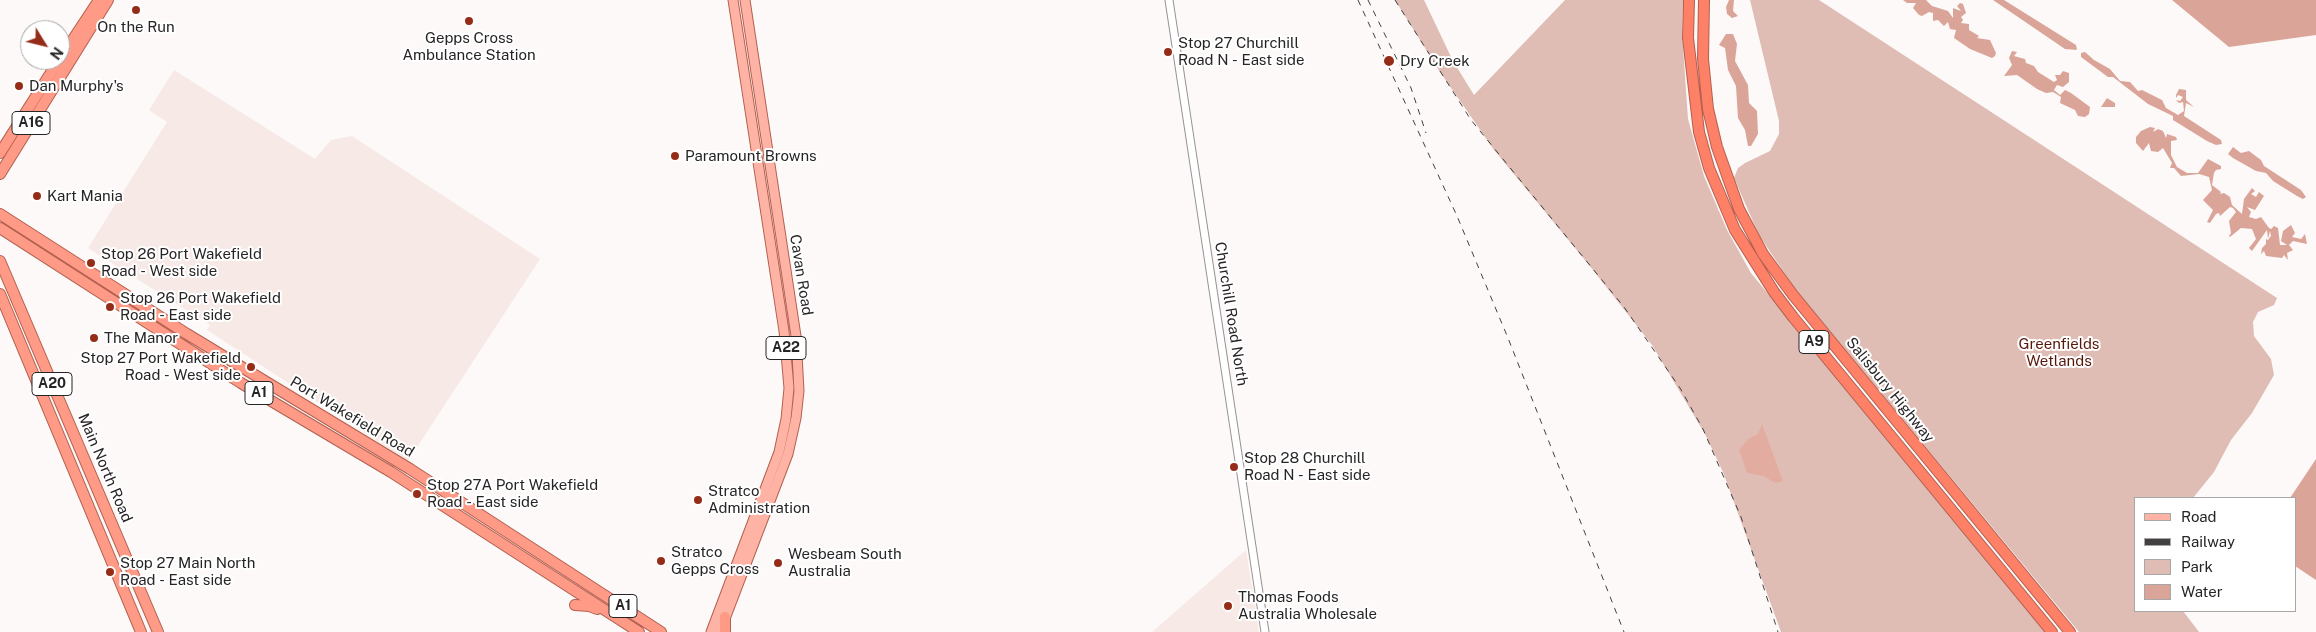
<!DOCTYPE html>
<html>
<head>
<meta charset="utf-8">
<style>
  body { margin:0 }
  #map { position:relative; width:2316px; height:632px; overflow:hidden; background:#fdf9f8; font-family:"Public Sans",sans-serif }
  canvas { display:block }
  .legend { position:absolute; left:2134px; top:497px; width:162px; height:115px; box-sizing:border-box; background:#fff; border:1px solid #a8a7a7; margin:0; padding:6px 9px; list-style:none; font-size:15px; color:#262424 }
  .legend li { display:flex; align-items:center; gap:10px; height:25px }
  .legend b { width:25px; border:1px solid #a8a7a7 }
  .north { position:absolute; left:20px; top:20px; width:50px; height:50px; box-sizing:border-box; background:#fff; border:1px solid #a8a7a7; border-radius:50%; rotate:126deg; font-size:14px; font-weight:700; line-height:20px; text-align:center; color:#262424 }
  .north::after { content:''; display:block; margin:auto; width:18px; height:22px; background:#952c18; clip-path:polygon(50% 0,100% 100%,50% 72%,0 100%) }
</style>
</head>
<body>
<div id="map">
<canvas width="2316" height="632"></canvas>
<ul class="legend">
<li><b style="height:6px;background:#feb3a4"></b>Road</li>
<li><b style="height:6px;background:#424040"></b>Railway</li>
<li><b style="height:14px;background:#dfbdb5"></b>Park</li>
<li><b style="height:14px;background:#daa498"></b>Water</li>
</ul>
<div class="north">N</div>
</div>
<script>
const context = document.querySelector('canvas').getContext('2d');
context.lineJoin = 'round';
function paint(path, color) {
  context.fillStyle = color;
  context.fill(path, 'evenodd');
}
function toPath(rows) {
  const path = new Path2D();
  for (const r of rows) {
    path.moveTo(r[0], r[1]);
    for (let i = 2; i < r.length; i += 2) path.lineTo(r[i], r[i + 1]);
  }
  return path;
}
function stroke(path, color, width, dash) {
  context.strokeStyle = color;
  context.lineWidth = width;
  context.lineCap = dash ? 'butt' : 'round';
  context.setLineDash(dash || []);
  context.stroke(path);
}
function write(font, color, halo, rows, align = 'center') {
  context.font = font + ' "Public Sans",sans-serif';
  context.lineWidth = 4;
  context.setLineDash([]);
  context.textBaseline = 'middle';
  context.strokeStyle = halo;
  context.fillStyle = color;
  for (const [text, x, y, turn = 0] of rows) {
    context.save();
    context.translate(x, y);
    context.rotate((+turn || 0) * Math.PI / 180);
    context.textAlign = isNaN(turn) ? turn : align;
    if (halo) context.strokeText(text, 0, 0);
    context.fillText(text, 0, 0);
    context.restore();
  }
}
const built = toPath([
  [174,70,315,159,331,140,352,136,540,259,408,461,207,330,210,325,88,248,167,122,149,110],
  [1246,550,1259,632,1152,632]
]);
const green = toPath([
  [1395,0,1424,0,1453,61,1474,95,1565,0,1683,0,1682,33,1688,119,1704,176,1727,230,1751,273,2045,632,1781,632,1723,472,1705,434,1652,345,1589,265,1494,150,1440,72],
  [1750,0,1819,0,2277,298,2274,305,2258,312,2253,322,2254,336,2271,359,2274,375,2252,413,2231,440,2214,472,2193,498,2135,498,2135,611,2183,611,2199,632,2079,632,1795,289,1759,235,1734,178,1738,168,1745,163,1770,151,1779,134,1779,121]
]);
const forest = toPath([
  [1762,424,1783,481,1775,483,1764,476,1747,473,1739,450,1748,439,1758,434]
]);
const water = toPath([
  [1729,0,1734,0,1733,11,1738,16,1732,18,1727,14,1726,7],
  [1903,0,1926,0,1932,6,1948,11,1953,18,1953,8,1961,11,1957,6,1960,3,1963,4,1966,13,1961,17,1963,20,1961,23,1969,24,1969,30,1979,36,1977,38,1990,40,1996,53,1995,56,1992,58,1970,49,1954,38,1956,30,1950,29,1948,22,1944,26,1938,20,1933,21,1933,13,1929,12,1922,16,1919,15,1913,8,1916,3,1907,3],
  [1993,0,2004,0,2076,45,2077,50,2065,49],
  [2172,0,2316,0,2316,35,2229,47],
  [1726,34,1733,34,1737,44,1735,61,1748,85,1749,103,1757,111,1758,134,1751,146,1748,146,1745,130,1738,118,1736,86,1728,70,1725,48,1719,45],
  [2012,51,2017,52,2014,56,2025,59,2026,63,2034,66,2038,72,2054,82,2057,80,2055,75,2060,75,2063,71,2069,73,2069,82,2063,87,2057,85,2054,90,2060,95,2065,90,2071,93,2090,107,2089,114,2085,117,2078,116,2075,110,2060,103,2061,97,2053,92,2046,93,2037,89,2017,75,2004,76,2012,65,2009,58],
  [2085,52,2094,60,2110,69,2120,81,2130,82,2138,91,2142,90,2162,100,2166,108,2178,115,2184,111,2183,102,2179,103,2176,100,2180,101,2183,97,2178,95,2176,98,2176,95,2179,89,2186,90,2186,100,2194,107,2186,103,2184,116,2221,140,2222,144,2216,145,2207,141,2173,120,2173,116,2148,104,2113,77,2108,77,2081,57,2081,53],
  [2107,98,2115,103,2115,107,2101,107],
  [2150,127,2155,128,2153,132,2158,129,2163,131,2166,138,2167,134,2176,137,2177,140,2171,141,2171,155,2177,167,2187,173,2198,173,2208,159,2221,166,2221,169,2216,170,2214,173,2212,185,2221,192,2220,194,2224,193,2230,197,2232,205,2242,214,2244,199,2252,188,2255,191,2251,194,2256,197,2259,192,2264,196,2255,210,2247,207,2251,212,2249,217,2256,219,2261,217,2269,228,2271,229,2274,226,2278,228,2280,245,2287,245,2281,241,2283,231,2291,225,2295,233,2292,237,2301,239,2305,234,2307,244,2293,241,2289,245,2293,250,2287,253,2288,260,2284,255,2282,258,2266,256,2264,251,2261,254,2262,248,2266,244,2266,239,2268,240,2271,236,2270,231,2268,239,2267,230,2252,251,2249,248,2256,239,2252,229,2241,228,2230,237,2229,236,2231,233,2229,221,2236,212,2233,208,2230,207,2220,216,2219,213,2216,214,2210,223,2207,222,2213,210,2203,200,2212,190,2209,177,2199,174,2181,176,2174,168,2170,168,2172,163,2163,148,2158,152,2151,151,2149,143,2143,151,2136,143,2136,137,2141,131],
  [2233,147,2241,153,2249,151,2261,160,2264,166,2301,190,2306,197,2303,199,2297,196,2273,181,2266,173,2256,171,2233,158,2228,154],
  [2316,459,2316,580,2295,566,2295,498,2290,498]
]);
const tertiary = toPath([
  [1169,0,1265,632]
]);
const primary = toPath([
  [711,632,779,452,786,419,789,388,784,331,733,0],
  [720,632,788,454,796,418,799,391,796,336,745,0]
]);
const trunk = toPath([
  [60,59,99,0],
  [0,153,59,60],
  [0,174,108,0],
  [0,214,187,334,410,469,661,632],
  [0,228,241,383,391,472,639,632],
  [0,261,158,632],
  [0,294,141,632],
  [575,605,589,606,597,609],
  [725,617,725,632]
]);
const motorway = toPath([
  [1689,0,1688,38,1699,132,1709,168,1735,230,1774,292,1793,317,2052,632],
  [1704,0,1703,59,1708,109,1717,147,1739,209,1763,254,1793,295,2070,632]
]);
const rail = toPath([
  [1358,0,1457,216,1508,338,1624,632],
  [1368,0,1411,88,1426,133],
  [1395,0,1471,120,1624,307,1680,388,1703,429,1741,517,1778,632]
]);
const markers = [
  [136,10,5,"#952c18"],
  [469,21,5,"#952c18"],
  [1168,52,5,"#952c18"],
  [1389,61,6,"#952c18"],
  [19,86,5,"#952c18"],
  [675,156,5,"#952c18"],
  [37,196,5,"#952c18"],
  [91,263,5,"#952c18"],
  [110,307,5,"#952c18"],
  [94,338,5,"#952c18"],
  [251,367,5,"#952c18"],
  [1234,467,5,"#952c18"],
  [417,494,5,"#952c18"],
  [698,500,5,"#952c18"],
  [661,561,5,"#952c18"],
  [778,563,5,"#952c18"],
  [110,572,5,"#952c18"],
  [1228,606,5,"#952c18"]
];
const shields = [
  [31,123,38],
  [1814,342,30],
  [786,348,40],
  [52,384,40],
  [259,393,28],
  [623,606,28]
];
const shieldNames = [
  ["A16",31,123],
  ["A9",1814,342],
  ["A22",786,348],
  ["A20",52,384],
  ["A1",259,393],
  ["A1",623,606]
];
const poiNames = [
  ["On the Run",136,27,"center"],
  ["Gepps Cross",469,38,"center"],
  ["Ambulance Station",469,55,"center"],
  ["Stop 27 Churchill",1178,43],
  ["Road N - East side",1178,60],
  ["Dry Creek",1400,61],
  ["Dan Murphy's",29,86],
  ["Paramount Browns",685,156],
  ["Kart Mania",47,196],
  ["Stop 26 Port Wakefield",101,254],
  ["Road - West side",101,271],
  ["Stop 26 Port Wakefield",120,298],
  ["Road - East side",120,315],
  ["The Manor",104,338],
  ["Stop 27 Port Wakefield",241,358,"right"],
  ["Road - West side",241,375,"right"],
  ["Stop 28 Churchill",1244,458],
  ["Road N - East side",1244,475],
  ["Stop 27A Port Wakefield",427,485],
  ["Road - East side",427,502],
  ["Stratco",708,491],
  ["Administration",708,508],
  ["Stratco",671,552],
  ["Gepps Cross",671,569],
  ["Wesbeam South",788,554],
  ["Australia",788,571],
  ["Stop 27 Main North",120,563],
  ["Road - East side",120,580],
  ["Thomas Foods",1238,597],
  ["Australia Wholesale",1238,614]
];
const streetNames = [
  ["Cavan Road",801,275,81],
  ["Churchill Road North",1231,314,81],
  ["Salisbury Highway",1890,390,51],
  ["Port Wakefield Road",352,417,31],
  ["Main North Road",105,468,67]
];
const parkNames = [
  ["Greenfields",2059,344],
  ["Wetlands",2059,361]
];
paint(built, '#f6e9e6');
paint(green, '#dfbdb5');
paint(forest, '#e3aca0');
paint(water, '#daa498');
stroke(tertiary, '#969392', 9);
stroke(primary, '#b26050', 11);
stroke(trunk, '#b26050', 12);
stroke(motorway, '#b26050', 12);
stroke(tertiary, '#fff', 7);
stroke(primary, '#feb3a4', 9);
stroke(trunk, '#fe9a86', 10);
stroke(motorway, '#fd8067', 10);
stroke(rail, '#424040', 1, [6, 6]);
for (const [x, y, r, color] of markers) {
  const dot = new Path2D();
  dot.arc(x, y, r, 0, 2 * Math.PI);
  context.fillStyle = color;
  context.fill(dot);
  stroke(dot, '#fff', 2);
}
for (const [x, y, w] of shields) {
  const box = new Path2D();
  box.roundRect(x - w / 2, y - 11.5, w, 23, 4);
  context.fillStyle = '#fff';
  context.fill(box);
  stroke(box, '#262424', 1);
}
write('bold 14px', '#262424', null, shieldNames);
write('15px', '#262424', '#fff', poiNames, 'left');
write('15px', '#262424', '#fff', streetNames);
write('15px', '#57170a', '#fff', parkNames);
</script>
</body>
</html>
